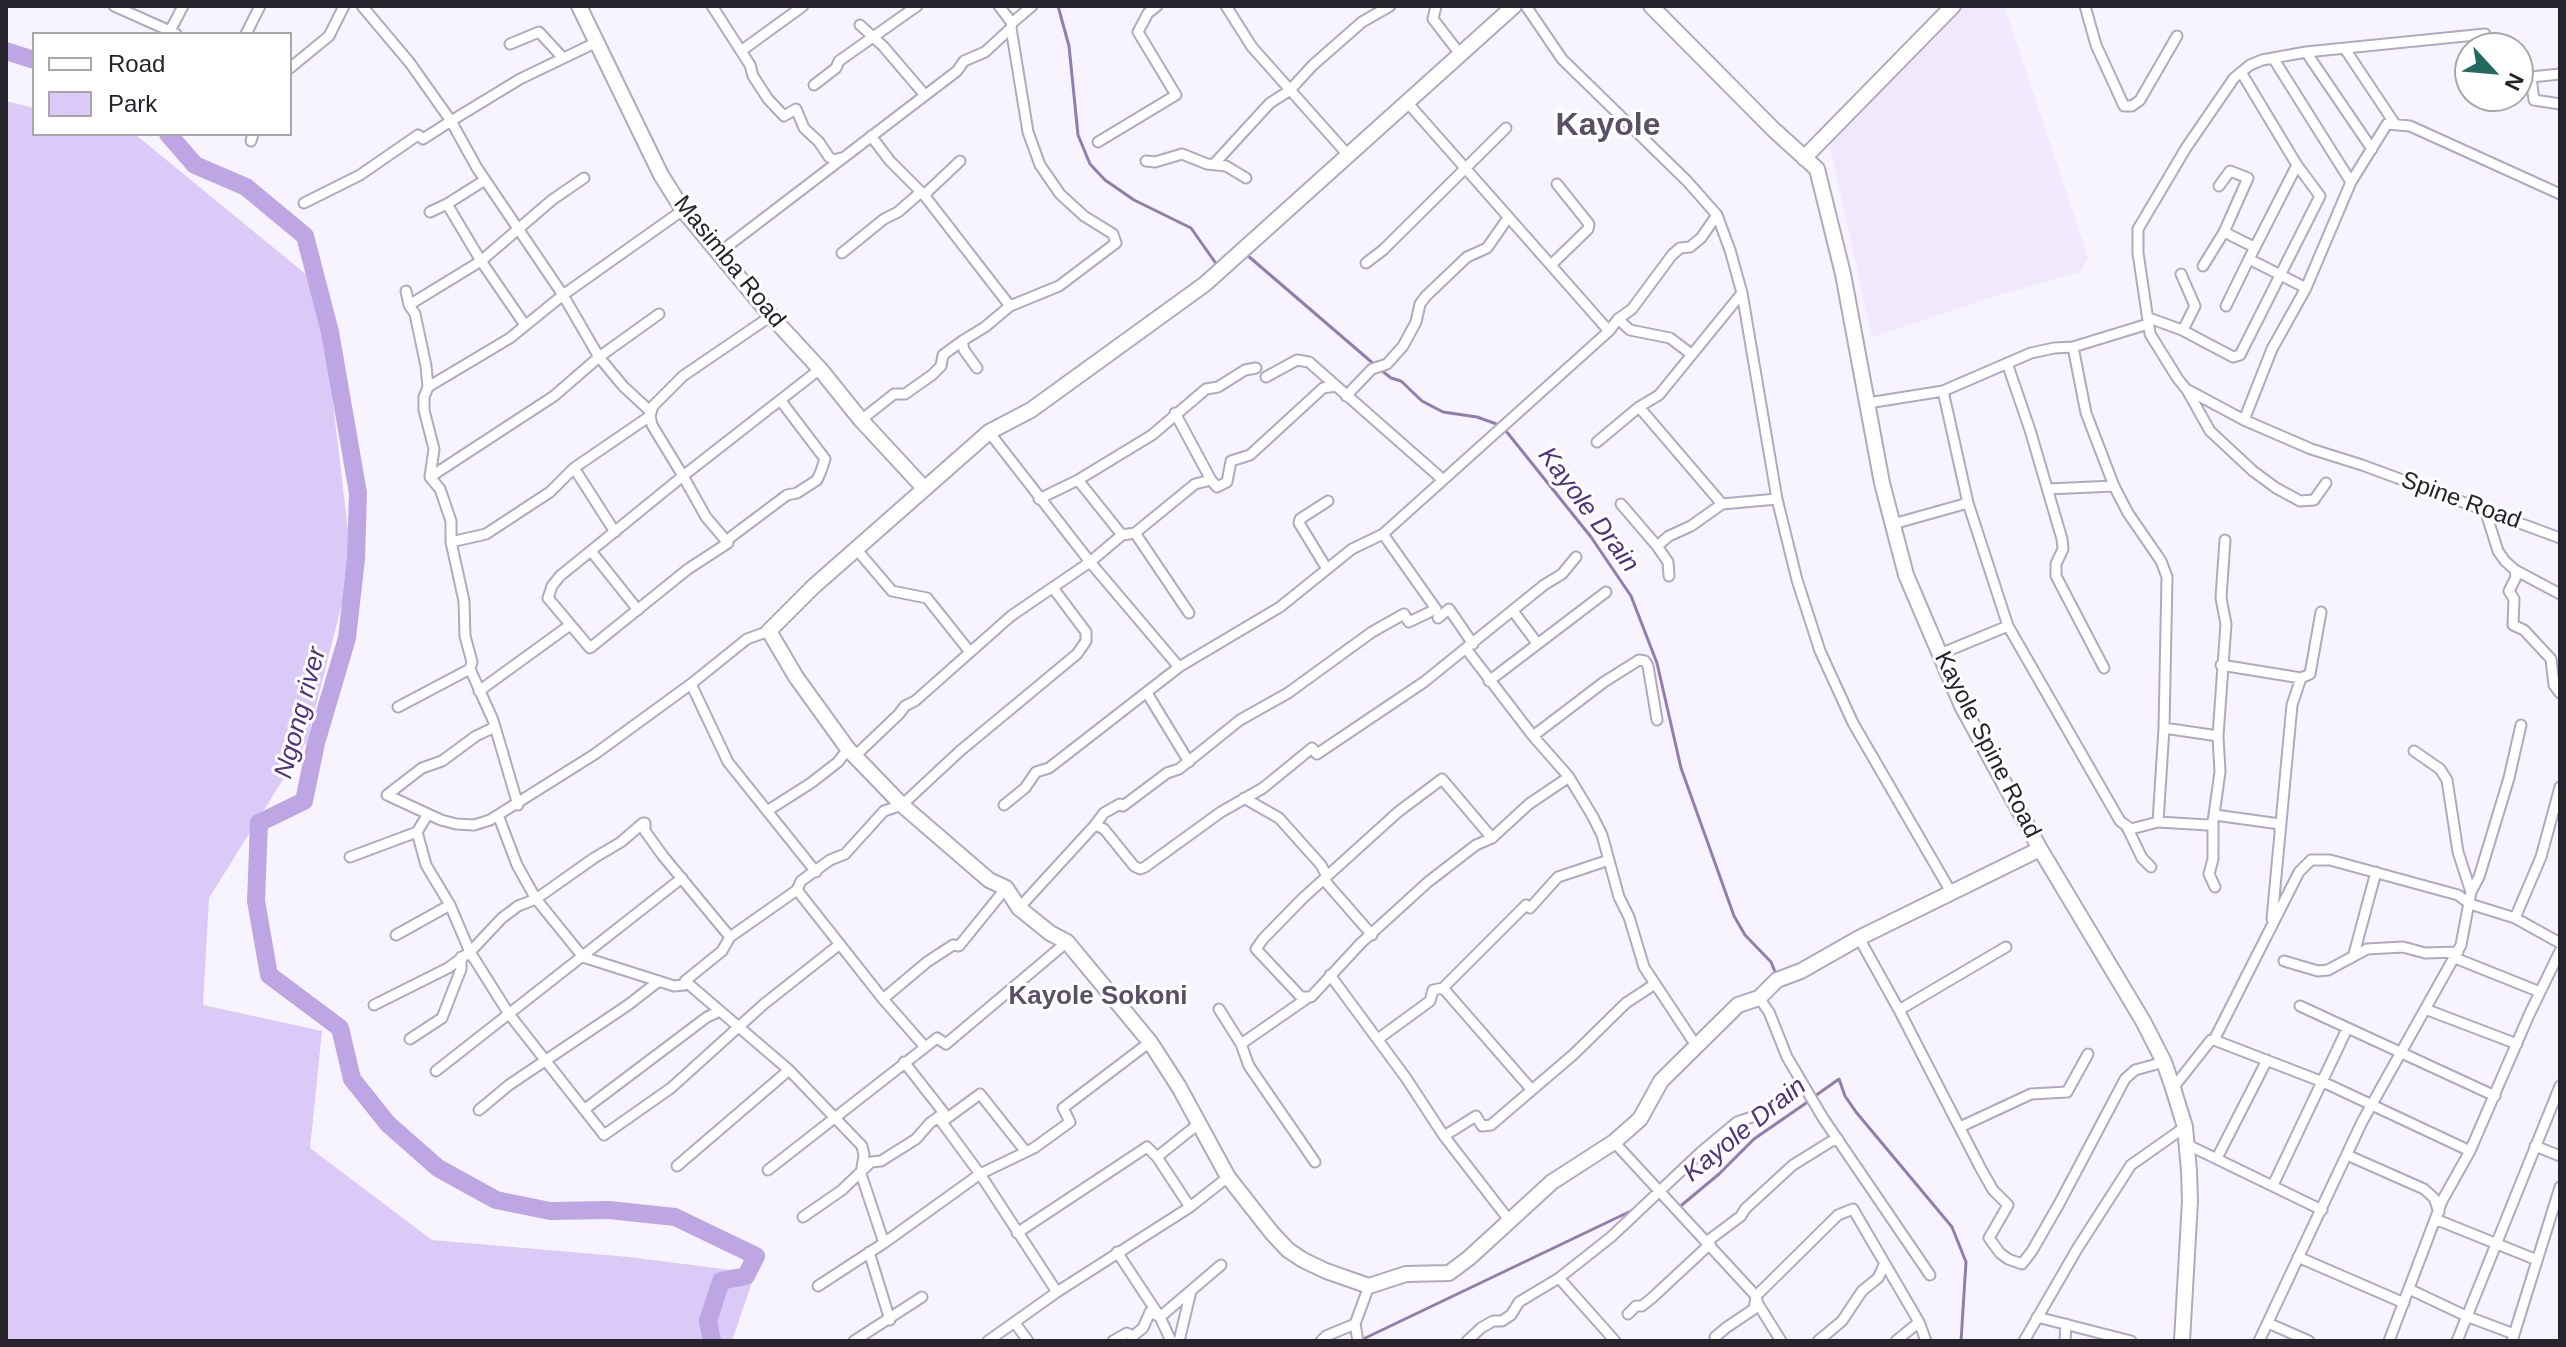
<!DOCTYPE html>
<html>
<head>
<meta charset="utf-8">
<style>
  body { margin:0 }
  #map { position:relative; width:2566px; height:1347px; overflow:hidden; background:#f8f4ff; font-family:Arial,sans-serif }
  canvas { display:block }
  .frame { position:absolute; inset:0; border:8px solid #27232d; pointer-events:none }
  .legend { position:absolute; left:32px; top:32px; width:260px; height:104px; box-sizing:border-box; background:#fff; border:2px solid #a9a7ab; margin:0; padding:10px 14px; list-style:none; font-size:24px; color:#27232d }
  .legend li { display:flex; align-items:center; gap:16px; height:40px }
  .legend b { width:40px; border:2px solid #a9a7ab }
  .north { position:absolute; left:2454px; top:32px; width:80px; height:80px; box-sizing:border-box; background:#fff; border:2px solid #a9a7ab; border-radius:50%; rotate:116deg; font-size:22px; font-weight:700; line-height:32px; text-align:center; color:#27232d }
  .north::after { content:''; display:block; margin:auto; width:28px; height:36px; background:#236a5e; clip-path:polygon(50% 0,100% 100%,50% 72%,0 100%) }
</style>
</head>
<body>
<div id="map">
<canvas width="2566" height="1347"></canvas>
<div class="frame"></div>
<ul class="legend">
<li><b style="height:10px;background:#fff"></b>Road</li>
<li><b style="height:22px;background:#dbcaf8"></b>Park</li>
</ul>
<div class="north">N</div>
</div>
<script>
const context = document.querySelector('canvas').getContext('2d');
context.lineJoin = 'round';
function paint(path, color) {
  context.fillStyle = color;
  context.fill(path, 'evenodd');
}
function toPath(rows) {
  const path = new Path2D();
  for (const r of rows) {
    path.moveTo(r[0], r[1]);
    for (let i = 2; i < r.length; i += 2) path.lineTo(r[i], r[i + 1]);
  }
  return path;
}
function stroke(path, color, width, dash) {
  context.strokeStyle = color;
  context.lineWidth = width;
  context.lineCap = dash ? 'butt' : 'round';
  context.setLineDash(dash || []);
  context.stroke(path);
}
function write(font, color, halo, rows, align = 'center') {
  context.font = font + ' Arial,sans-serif';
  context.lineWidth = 6;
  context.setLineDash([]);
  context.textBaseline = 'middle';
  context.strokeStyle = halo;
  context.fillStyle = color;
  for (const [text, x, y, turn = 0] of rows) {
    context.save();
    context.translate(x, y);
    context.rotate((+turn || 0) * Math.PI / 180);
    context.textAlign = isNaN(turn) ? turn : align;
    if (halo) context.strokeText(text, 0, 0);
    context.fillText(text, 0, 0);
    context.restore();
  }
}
const built = toPath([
  [1956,6,2004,6,2088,258,2080,272,1989,298,1872,337,1826,128]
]);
const green = toPath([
  [6,101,34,108,34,134,136,135,319,285,352,564,307,741,209,898,203,1005,322,1031,310,1148,432,1240,629,1257,755,1273,732,1341,6,1341]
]);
const stream = toPath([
  [1058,6,1069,46,1078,135,1090,164,1105,180,1134,200,1191,228,1217,265],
  [1244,257,1247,255,1375,365],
  [1381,370,1391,378,1401,381,1422,401,1443,412,1477,417,1502,426,1591,537,1631,596,1657,663,1681,768,1734,916,1745,935,1771,962,1776,974],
  [1815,1096,1839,1079,1845,1096,1856,1112,1952,1227,1966,1262,1961,1341],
  [1677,1209,1719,1174,1754,1139,1809,1101],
  [1359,1341,1633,1210]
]);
const river = toPath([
  [6,51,34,60],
  [168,134,195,165,246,187,305,236,330,332,358,493,356,559,347,638,316,743,304,801,259,823,256,901,269,975,340,1028,352,1079,388,1124,438,1168,496,1200,550,1211,609,1210,675,1217,756,1256,746,1276,721,1281,708,1321,712,1341]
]);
const street = toPath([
  [114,6,170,31],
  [362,6,410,63,451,121,520,79,597,42],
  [712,6,750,65,753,76,768,99,784,116,796,109,804,128,819,142,829,157,834,160,841,158],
  [999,6,1012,23],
  [1226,6,1252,47,1348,155],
  [1436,6,1433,19,1460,54],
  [1526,6,1562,59,1687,181,1717,215,1730,250,1742,293,1777,499,1797,580,1820,651,1853,723,1951,892],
  [2085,6,2096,45,2124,106,2132,106,2140,100,2177,36],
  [860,25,883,46,924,94],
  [176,34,170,31,183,6],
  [246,34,260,6],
  [510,44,539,32,563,58],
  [2345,49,2395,124],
  [741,51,803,6],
  [2306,52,2372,149],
  [2273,58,2351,182],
  [290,68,329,36,344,6],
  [2241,72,2297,165,2249,259],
  [2560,74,2531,77,2534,100,2560,104],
  [814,85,836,68,839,61,917,6],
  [1406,101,1609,331],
  [871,136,890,161,924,195,1010,306,985,327,962,341,964,350,977,368],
  [251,141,253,134],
  [1098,142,1176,95,1138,32,1148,13,1157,6],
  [1146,161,1155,162,1182,154,1207,164,1226,166,1246,178],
  [1214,164,1270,103,1289,91,1313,65,1362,22,1390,6],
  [485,180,447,204,481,261,525,325],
  [2219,186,2230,171,2248,178,2224,232,2254,247],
  [924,195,960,161],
  [304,203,360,175,418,135,423,139,451,121,477,168,563,295,599,357,623,386,651,412],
  [430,212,447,204],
  [720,252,957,71,964,61,985,52,1011,28,1012,23,1032,6],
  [842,253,884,219,898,212,921,192],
  [1366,263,1383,250,1506,128],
  [1551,265,1588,229,1589,224,1557,184],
  [2203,266,2224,232],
  [406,291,409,305,415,314,426,366,428,387,424,397,424,410,434,449,430,477,440,489,451,521,451,542,464,601,465,636,472,662,470,669,493,720,518,805],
  [409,305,481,261,552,200,584,178],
  [1010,306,1059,286,1116,243,1113,234,1084,216,1060,194,1040,165,1028,132,1011,28],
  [2226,306,2249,259,2306,288],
  [771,316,683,376,653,406,650,416,652,425,683,476,706,517,728,543,688,569,590,648,548,598,552,586,560,576,683,476,820,369],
  [2149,318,2182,330,2185,326,2195,306,2181,274],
  [1618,319,1630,330,1670,338,1691,354],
  [2182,330,2233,357,2240,355,2320,196,2297,165],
  [2007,363,2030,430,2062,539,2063,549,2056,564,2056,576,2104,668],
  [1266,377,1297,360,1309,362,1442,479],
  [428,387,510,338,563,295,683,210],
  [2188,390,2244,420,2311,449,2362,465,2560,538],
  [1943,391,1968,503,2008,626],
  [1346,396,1372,369,1387,364,1403,346,1416,322,1420,304,1426,296,1467,257,1487,248,1508,218],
  [1868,403,1943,391,2031,353,2054,348,2073,347,2148,324],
  [1639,407,1659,395,1742,293],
  [1175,413,1211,480],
  [861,420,894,394,905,394,932,375,941,366,943,355,962,341],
  [2244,420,2272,349,2306,288,2351,182,2387,124,2410,126,2560,194],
  [989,432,1090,562,1179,667],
  [1597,442,1639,407,1722,504,1777,499],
  [574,468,650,416],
  [430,477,554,396,599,357,659,314],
  [1078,480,1122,535],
  [2326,483,2314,500,2300,501,2276,488,2253,471,2210,431,2187,390,2178,379,2150,334,2138,253,2138,229,2186,148,2234,78,2250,65,2262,60,2306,52,2485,34],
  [2048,489,2114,486],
  [1039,499,1078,480,1152,435,1206,389,1218,387,1245,370,1256,368],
  [1621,504,1657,546],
  [2485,510,2498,551,2505,561,2515,570,2560,594],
  [1893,524,1968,503],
  [1135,533,1189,613],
  [727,540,787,495,797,493,817,480,821,471,825,459,781,401],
  [451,542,486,534,550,492,574,468,615,532],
  [857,550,892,591,927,598,970,652],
  [591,551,638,610],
  [1327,569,1299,523,1300,519,1328,501],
  [2515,570,2516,577,2509,591,2514,599,2513,625,2524,630,2551,659,2554,685,2560,693],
  [1669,576,1668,562,1657,546,1669,536,1691,526,1722,504],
  [1513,611,1537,643],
  [1438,618,1449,609,1473,644],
  [1467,650,1533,736,1569,777,1593,817,1602,835,1619,897,1629,917,1644,967,1697,1047],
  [1940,654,2008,626,2120,821,2131,829,2158,822,2164,728,2167,577,2161,561,2128,513,2114,486,2086,413,2073,347],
  [2221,665,2301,678,2292,705,2272,919],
  [2301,678,2310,674,2321,612],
  [1489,681,1606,592],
  [691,684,728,762,816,872],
  [479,691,570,625],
  [1147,693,1189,762],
  [398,707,470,669],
  [2164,728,2218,736],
  [1533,736,1604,682,1639,660,1645,661,1648,666,1657,720],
  [2414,751,2440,769,2447,780,2458,852,2471,892],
  [856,755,899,714,905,706,915,701,1011,616,1090,562,1122,535,1135,533,1195,484,1211,480,1217,487,1227,482,1231,461,1250,455,1323,388,1336,386],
  [387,795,441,820,456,824,474,825,490,820,595,754,691,684,747,639,769,631],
  [387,795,422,768,442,761,476,736,495,727],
  [1244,798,1279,818,1321,865,1327,876],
  [1004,805,1025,788,1036,772,1049,768,1179,667,1280,607,1352,549,1383,534,1609,331,1618,319,1632,309,1672,255,1680,248,1690,247,1701,238,1717,215],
  [767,811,811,783,838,762,848,749],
  [428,814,417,832,426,865,450,905,470,952,509,1014,604,1135,671,1088,764,1004,840,944],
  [498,815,517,865,536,899,583,957,674,986,684,985,685,981,722,951,730,937,797,890,801,881,830,860,845,854,884,811,902,805,960,751,1077,654,1086,641,1086,632,1053,588],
  [2215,815,2280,824,2280,831],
  [2158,822,2208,825,2213,822,2220,772,2218,736,2226,624,2221,598,2225,540],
  [2213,822,2213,859,2209,874,2215,887],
  [1095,825,1104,813,1120,804,1123,806,1167,773,1179,769,1240,720,1288,693,1372,632,1404,614,1409,622,1436,609,1383,534],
  [2127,827,2142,858,2151,867],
  [1492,838,1442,779,1398,812,1303,898,1263,939,1256,949,1301,997,1311,997,1361,943,1428,882,1476,845,1492,838,1529,804,1569,777],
  [350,857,417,832],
  [1324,880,1372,935],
  [797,890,883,999,925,1047],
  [1019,908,1095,825,1104,829,1134,866,1140,869,1145,867,1221,812,1263,788,1312,748,1317,754,1424,682,1544,585,1562,574,1576,557],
  [2515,918,2541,857,2560,787],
  [396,935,450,905],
  [1859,938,1899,1010,1981,1169,1993,1190,2008,1205,1989,1238,2000,1253,2008,1259,2022,1264,2032,1251,2059,1204,2125,1079,2135,1070,2164,1062],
  [2354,954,2376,872],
  [2455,958,2540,992],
  [2284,961,2318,971,2328,970,2367,949,2403,947,2425,953,2458,952],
  [1330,975,1406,1078,1444,1136,1509,1220],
  [685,981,789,1070,862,1146,864,1155,861,1174,884,1243],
  [1443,988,1531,1089],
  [1759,998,1769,1012,1787,1057,1823,1118,1930,1275],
  [883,999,927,962,953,945,959,946,1006,888],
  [374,1005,448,968,470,952,502,918,518,906,536,899,594,858,621,842,643,823,645,823,645,831,663,856,730,937],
  [2300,1006,2495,1096],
  [1219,1009,1241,1044,1249,1066,1315,1162],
  [2425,1009,2517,1044],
  [1899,1010,2006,947],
  [410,1039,442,1018,461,969,461,957],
  [1378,1039,1430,1001,1433,990,1443,988,1526,905,1530,908,1558,877,1609,860],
  [2214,1040,2323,1082,2470,1151],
  [1241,1044,1306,999],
  [436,1071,682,878],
  [2173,1088,2211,1040,2214,1040,2299,872,2311,860,2330,860,2458,895,2470,904,2515,918,2560,943],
  [585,1109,707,1017,720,1011],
  [479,1110,509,1085,628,1005,659,981],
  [938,1117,980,1174,1057,1292],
  [942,1122,980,1094,1026,1152],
  [1960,1127,2031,1094,2067,1092,2088,1054],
  [1444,1136,1476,1116,1482,1126,1491,1125,1574,1054,1626,1003,1655,984],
  [1614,1142,1756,1296,1758,1304,1781,1341],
  [2186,1144,2322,1210],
  [2535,1146,2560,1156],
  [2347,1155,2424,1189,2434,1198,2439,1212],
  [1157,1157,1190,1207],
  [2217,1158,2267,1060],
  [677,1166,789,1070],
  [768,1170,937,1038,946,1044,1067,942],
  [2273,1185,2347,1029],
  [803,1217,842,1190,871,1162,881,1161,916,1139,930,1123,944,1113,904,1062],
  [2435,1219,2537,1260],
  [1017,1233,1147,1147,1157,1157,1197,1125],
  [869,1252,890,1320],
  [1117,1252,1160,1317,1171,1341],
  [2298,1257,2404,1303],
  [1559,1278,1615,1341],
  [818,1286,884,1243,980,1174,1034,1148,1070,1122,1063,1108,1150,1042],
  [2409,1289,2466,1316,2514,1334],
  [1628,1314,1636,1306,1642,1306,1652,1298,1710,1244,1709,1240,1741,1216,1745,1209,1793,1165,1830,1142,1838,1139],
  [2037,1317,2131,1341],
  [1015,1323,1028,1341],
  [2268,1323,2309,1341],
  [854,1341,922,1297],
  [988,1341,1057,1292,1190,1207,1228,1177],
  [1113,1341,1127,1333,1133,1336,1143,1328,1150,1312,1160,1317,1221,1265],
  [1179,1341,1191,1291],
  [1321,1341,1326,1336,1355,1324],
  [1358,1341,1355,1324,1369,1286],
  [1467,1341,1481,1328,1493,1321,1502,1321,1511,1315,1519,1302,1559,1278,1611,1237,1701,1152,1737,1122,1764,1113],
  [1716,1341,1715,1337,1727,1327,1754,1309,1756,1296,1838,1215,1853,1209,1919,1322,1926,1341],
  [1818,1341,1842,1321,1862,1291,1878,1278,1884,1265],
  [1896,1341,1919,1322],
  [2024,1341,2077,1249,2131,1165,2185,1127],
  [2065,1341,2066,1324],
  [2259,1341,2362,1122,2461,945,2471,892,2479,877,2509,778,2521,725],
  [2389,1341,2442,1201,2470,1151,2529,1015,2560,951],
  [2457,1341,2560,1086],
  [2512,1341,2560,1187]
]);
const secondary = toPath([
  [579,6,661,175,683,210,771,316,820,369,861,420,923,487],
  [1514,6,1205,284,1031,410,989,432,813,587,769,631,796,677,848,749,902,805,989,880,1006,888,1019,908,1050,933,1067,942,1150,1042,1179,1087,1228,1177,1272,1233,1288,1250,1303,1260,1326,1271,1369,1286,1406,1274,1449,1273,1469,1258,1552,1182,1614,1142,1640,1119,1661,1081,1738,1005,1759,998,1777,980,1801,971,1859,938,2040,849],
  [1651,6,1774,130,1817,169,1843,274,1882,483,1906,575,1962,706,2040,849,2143,1021,2164,1062,2173,1088,2185,1127,2189,1171,2190,1201,2182,1341],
  [1804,158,1953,6]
]);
const streetNames = [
  ["Masimba Road",729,262,51],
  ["Spine Road",2461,501,20],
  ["Kayole Spine Road",1987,745,63]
];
const waterNames = [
  ["Kayole Drain",1588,510,53],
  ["Ngong river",301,713,-75],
  ["Kayole Drain",1745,1130,-39]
];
const neighbourhoodNames = [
  ["Kayole Sokoni",1098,997]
];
const districtNames = [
  ["Kayole",1608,126]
];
paint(built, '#f0e9fe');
paint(green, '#dbcaf8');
stroke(stream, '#917eac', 3);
stroke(river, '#bea5e3', 18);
stroke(street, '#b2a8c2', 13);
stroke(secondary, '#b2a8c2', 18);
stroke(street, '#fff', 9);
stroke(secondary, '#fff', 14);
write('24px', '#27232d', '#fff', streetNames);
write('italic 26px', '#53317a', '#fff', waterNames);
write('bold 26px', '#595067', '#fff', neighbourhoodNames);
write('bold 32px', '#595067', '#fff', districtNames);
</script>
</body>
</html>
